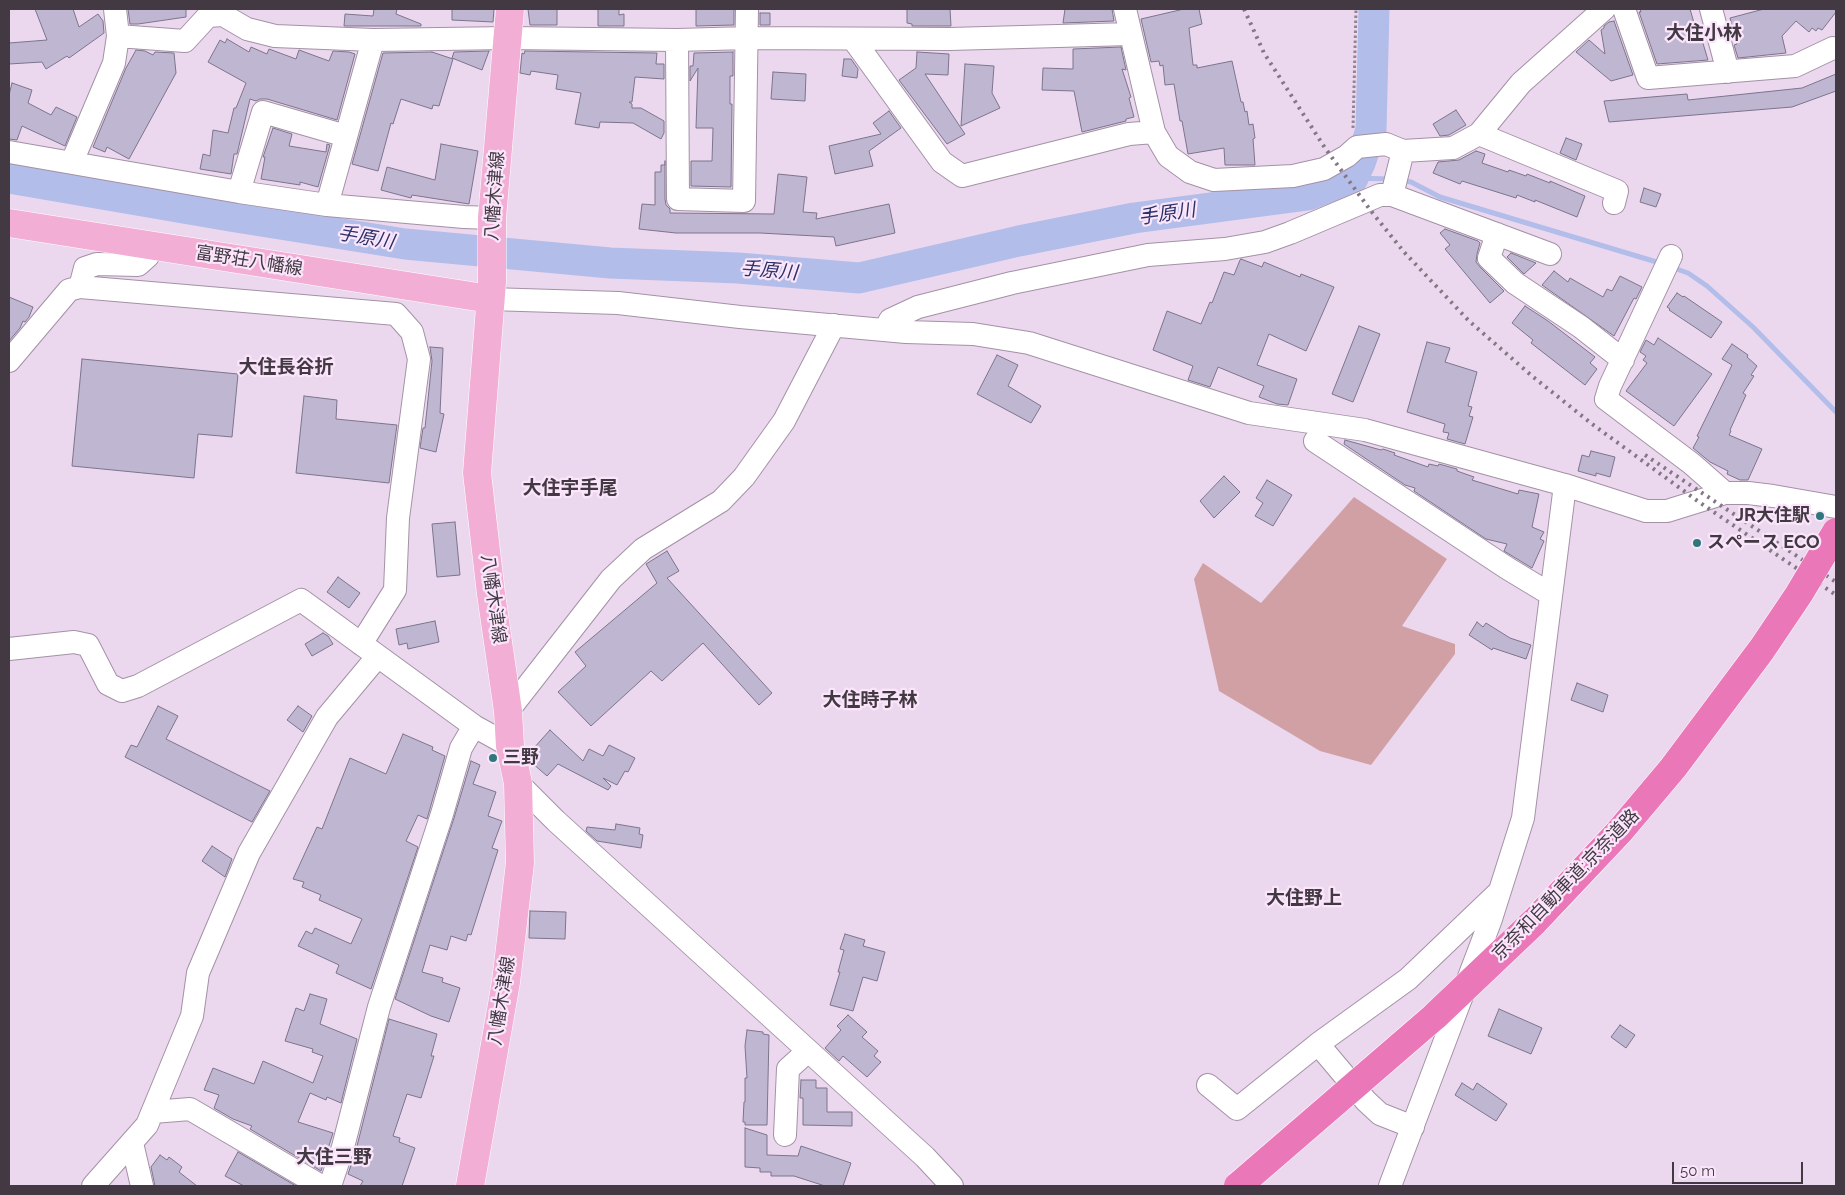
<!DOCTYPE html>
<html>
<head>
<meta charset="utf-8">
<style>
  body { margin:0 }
  #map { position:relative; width:1845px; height:1195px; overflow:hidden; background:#ecd8ee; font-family:Raleway,sans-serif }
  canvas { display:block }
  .frame { position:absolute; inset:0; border:10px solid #423942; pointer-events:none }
  .scale { position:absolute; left:1672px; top:1162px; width:131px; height:22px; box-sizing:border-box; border:2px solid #423942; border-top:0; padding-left:6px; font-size:15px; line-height:18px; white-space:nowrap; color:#423942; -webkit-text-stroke:4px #fae5fb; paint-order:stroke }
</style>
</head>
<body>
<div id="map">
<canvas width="1845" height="1195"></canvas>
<div class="frame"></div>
<div class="scale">50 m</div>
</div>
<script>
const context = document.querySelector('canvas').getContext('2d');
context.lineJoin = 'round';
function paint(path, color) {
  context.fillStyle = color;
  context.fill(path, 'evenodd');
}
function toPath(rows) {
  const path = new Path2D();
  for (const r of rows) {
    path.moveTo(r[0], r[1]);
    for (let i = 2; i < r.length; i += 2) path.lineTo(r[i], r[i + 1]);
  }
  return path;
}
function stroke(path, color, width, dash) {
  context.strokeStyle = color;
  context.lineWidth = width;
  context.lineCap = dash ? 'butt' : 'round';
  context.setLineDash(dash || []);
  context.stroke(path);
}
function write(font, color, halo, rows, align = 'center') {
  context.font = font + ' Raleway,"Noto Sans JP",sans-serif';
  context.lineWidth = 4.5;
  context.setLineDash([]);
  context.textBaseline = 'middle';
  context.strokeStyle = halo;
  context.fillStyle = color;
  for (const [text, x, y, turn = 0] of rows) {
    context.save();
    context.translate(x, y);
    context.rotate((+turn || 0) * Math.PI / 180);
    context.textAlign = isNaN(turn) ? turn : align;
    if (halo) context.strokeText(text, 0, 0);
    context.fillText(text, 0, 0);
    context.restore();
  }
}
const green = toPath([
  [1354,497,1447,559,1402,626,1455,644,1455,654,1371,765,1320,751,1219,691,1194,579,1203,563,1261,603]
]);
const stream = toPath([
  [1353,178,1389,179],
  [1400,180,1411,182,1440,197,1660,263],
  [1671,267,1688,273,1707,286,1753,327,1836,412]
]);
const river = toPath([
  [9,178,230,216,405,244,610,263,738,268,859,278,1019,241,1134,218,1308,195,1353,178,1360,163,1371,130,1374,9]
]);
const building = toPath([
  [35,9,73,9,79,27,98,14,103,21,104,33,69,58,67,56,46,69,42,62,9,64,9,43,47,40,35,9],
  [128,9,186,9,186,17,138,24,130,24,128,9],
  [374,9,397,9,396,14,421,24,421,26,344,26,345,14,373,16,374,9],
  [452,9,494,9,493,22,452,20,452,9],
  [528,9,557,9,557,25,530,25,528,9],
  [598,9,619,9,619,15,624,14,624,26,598,26,598,9],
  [696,9,734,9,734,25,696,26,696,9],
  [907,9,950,9,951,26,912,26,912,24,907,23,907,9],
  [1065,9,1112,9,1114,21,1063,23,1065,9],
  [1184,9,1199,9,1202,24,1189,28,1193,65,1197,65,1197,68,1232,61,1241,102,1243,102,1245,112,1247,111,1249,125,1253,124,1255,138,1253,139,1255,165,1225,165,1224,148,1188,154,1182,121,1180,121,1174,84,1165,85,1163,65,1160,66,1159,61,1151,62,1141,19,1184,9],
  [1640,9,1690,9,1699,40,1702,40,1708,60,1657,64,1639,12,1641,12,1640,9],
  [1764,9,1836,9,1836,12,1822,30,1818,28,1816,31,1812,28,1809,32,1796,21,1782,36,1786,53,1738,58,1734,45,1737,44,1730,18,1764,9],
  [760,13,770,13,770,25,760,25,760,13],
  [1614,21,1633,75,1611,81,1576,52,1589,40,1605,54,1601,30,1604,28,1604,26,1609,22,1614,21],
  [227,39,249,52,251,47,267,54,269,49,296,59,299,50,329,61,333,51,349,52,355,54,337,120,267,99,260,99,256,101,250,99,237,154,234,154,231,174,200,169,203,154,210,156,213,130,228,133,234,108,236,108,246,83,208,62,220,40,225,43,227,39],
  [1121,47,1126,70,1122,69,1131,97,1129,98,1134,117,1126,119,1126,121,1082,132,1074,91,1042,90,1043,68,1073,69,1073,49,1121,47],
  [136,50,145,51,153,55,155,52,174,53,176,73,129,159,107,147,105,152,93,147,126,68,136,50],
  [489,51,482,70,452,58,454,52,489,51],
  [525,51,657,53,656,64,664,64,664,79,635,77,632,102,629,102,632,104,632,108,641,108,664,121,664,133,661,139,633,123,600,122,599,128,575,124,581,93,556,89,558,75,531,71,530,75,520,73,522,53,524,54,525,51],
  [432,52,453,59,439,106,433,105,432,109,401,99,393,124,391,123,378,171,352,164,383,53,432,52],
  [733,52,733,76,730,76,730,104,732,104,731,187,691,186,691,161,712,161,713,128,696,128,698,68,690,81,690,66,693,66,694,53,733,52],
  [917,52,949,54,948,75,925,74,965,134,947,144,899,80,916,68,917,52],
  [844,59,851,59,858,69,857,78,842,76,844,59],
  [965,64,994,66,992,93,1000,108,961,126,965,64],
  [773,72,806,74,805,101,771,99,773,72],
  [1836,74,1836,91,1792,107,1609,122,1604,101,1687,94,1688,100,1802,88,1836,74],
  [12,83,32,90,28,103,51,115,56,107,77,117,65,146,22,126,17,140,9,139,9,95,12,83],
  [1456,110,1466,125,1449,135,1440,136,1433,124,1456,110],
  [889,111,901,128,869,151,873,166,835,174,829,146,881,134,873,123,889,111],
  [273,128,292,134,289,146,326,152,327,144,330,145,318,187,300,182,300,185,261,179,265,157,263,157,273,128],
  [1566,138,1582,144,1576,160,1560,153,1566,138],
  [441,144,478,151,469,204,412,195,411,198,381,190,387,167,435,180,441,144],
  [1476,151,1485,154,1482,163,1508,172,1509,170,1526,176,1527,174,1550,183,1550,181,1585,196,1577,217,1535,200,1535,202,1517,195,1516,198,1462,181,1460,184,1433,173,1438,162,1459,160,1476,151],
  [665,161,665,199,666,205,670,209,670,213,774,214,778,174,807,177,803,212,817,213,816,219,889,204,895,233,836,246,834,237,760,233,676,233,639,229,642,204,655,205,655,172,661,172,661,165,665,165,665,161],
  [1644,188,1661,194,1656,207,1640,202,1644,188],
  [1445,229,1478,241,1480,243,1477,254,1476,262,1480,267,1504,291,1490,303,1445,249,1450,245,1440,233,1445,229],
  [1511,253,1536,263,1524,274,1507,257,1511,253],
  [1241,259,1262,267,1264,262,1300,277,1301,274,1334,287,1306,351,1269,334,1257,365,1297,379,1288,405,1277,404,1259,397,1264,386,1218,367,1210,387,1188,380,1193,366,1153,350,1167,311,1201,324,1210,302,1212,303,1224,272,1234,275,1240,260,1241,259],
  [1554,271,1568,282,1570,278,1603,297,1607,289,1612,291,1620,276,1642,287,1636,299,1634,298,1614,336,1542,285,1554,271],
  [1677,293,1683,297,1684,296,1722,322,1711,338,1669,310,1670,309,1667,307,1677,293],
  [9,297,33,307,29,317,25,322,23,321,20,328,9,341,9,297],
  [1525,306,1548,321,1595,357,1590,363,1597,369,1585,385,1531,343,1533,340,1512,323,1525,306],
  [1359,326,1380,334,1353,402,1332,394,1359,326],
  [1658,338,1712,374,1674,426,1626,391,1647,363,1643,360,1646,356,1640,352,1646,340,1654,345,1658,338],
  [1427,342,1450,348,1445,362,1477,372,1468,406,1472,407,1469,416,1473,417,1465,444,1447,439,1449,433,1443,432,1445,424,1407,412,1427,342],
  [1732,344,1748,355,1747,357,1757,366,1751,375,1754,376,1743,393,1746,395,1730,430,1731,431,1729,435,1762,449,1748,480,1740,480,1727,474,1728,471,1710,462,1693,448,1699,437,1697,436,1732,365,1722,359,1732,344],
  [430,347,443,348,440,413,444,414,436,452,420,448,423,428,425,428,432,361,430,347],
  [997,355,1018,365,1008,386,1041,406,1031,423,977,394,997,355],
  [82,359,238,374,232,437,198,434,194,478,72,466,82,359],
  [304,396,337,400,336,419,397,425,389,483,296,473,304,396],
  [1345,440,1381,450,1383,449,1395,453,1394,455,1428,467,1429,464,1438,466,1439,464,1457,469,1457,471,1474,477,1472,480,1518,494,1519,490,1539,494,1532,527,1544,532,1540,539,1544,541,1532,568,1504,551,1507,544,1486,539,1414,491,1415,488,1405,485,1344,444,1345,440],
  [1591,451,1615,457,1610,477,1596,473,1596,476,1578,471,1582,455,1589,457,1591,451],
  [1224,476,1240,492,1214,518,1200,501,1224,476],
  [1267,480,1292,495,1273,526,1255,516,1263,503,1256,498,1267,480],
  [455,522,460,575,437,577,432,524,455,522],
  [667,551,679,571,667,578,772,693,759,705,703,643,662,681,651,671,591,726,558,692,586,666,575,652,657,583,646,564,667,551],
  [338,577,360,593,349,608,327,592,338,577],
  [435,621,439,642,408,649,407,643,399,645,396,629,435,621],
  [1477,622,1483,627,1486,623,1510,638,1531,645,1526,659,1493,648,1492,650,1469,635,1477,622],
  [323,633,328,636,333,644,312,656,305,644,323,633],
  [1577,683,1608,695,1603,712,1571,700,1577,683],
  [158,706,178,716,166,739,270,791,252,822,125,757,131,745,137,747,158,706],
  [298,706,312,716,303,732,287,720,298,706],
  [550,730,583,761,589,749,603,756,609,745,635,758,628,772,625,771,617,785,603,778,611,786,608,790,558,764,547,776,532,763,539,755,533,749,550,730],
  [403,734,433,747,432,750,445,756,427,819,418,815,406,841,418,847,371,989,336,973,339,965,298,946,306,931,312,934,315,928,351,944,362,919,319,900,321,895,302,887,304,882,293,879,317,827,322,829,350,758,386,774,403,734],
  [471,761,480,765,473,784,496,792,488,816,502,821,492,848,498,850,471,935,468,934,466,941,451,936,447,950,430,945,422,972,443,978,442,982,460,988,449,1022,431,1016,395,999,454,818,471,761],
  [616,824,640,828,639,834,643,835,641,848,597,841,586,831,587,827,615,830,616,824],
  [212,846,232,859,225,877,202,861,212,846],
  [530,911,566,912,565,939,529,938,530,911],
  [845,934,865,940,863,946,885,952,877,981,863,977,853,1011,830,1005,840,972,838,972,844,950,840,949,845,934],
  [310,994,327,999,320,1024,357,1039,341,1103,327,1097,326,1100,310,1093,298,1122,333,1133,321,1171,250,1129,252,1126,233,1119,214,1108,219,1095,204,1090,213,1068,254,1084,263,1061,313,1083,323,1056,312,1052,313,1049,285,1041,296,1008,304,1011,310,994],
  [1499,1009,1542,1028,1531,1054,1488,1036,1499,1009],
  [848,1015,867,1032,862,1037,878,1051,874,1056,881,1062,867,1077,843,1056,839,1061,825,1048,841,1030,837,1026,848,1015],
  [389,1019,437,1034,431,1056,434,1056,421,1098,407,1094,393,1136,400,1138,399,1142,415,1148,402,1186,360,1186,363,1181,348,1174,356,1150,389,1019],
  [1620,1025,1635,1035,1626,1048,1611,1037,1620,1025],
  [747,1030,763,1032,763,1034,769,1035,767,1125,745,1125,745,1122,743,1122,744,1102,745,1102,745,1078,747,1078,745,1046,747,1030],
  [801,1080,816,1080,816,1088,827,1088,827,1112,852,1112,852,1126,803,1125,803,1098,800,1098,801,1080],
  [1462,1083,1473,1090,1477,1083,1507,1104,1496,1121,1455,1095,1462,1083],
  [745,1128,767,1135,767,1155,798,1156,801,1146,851,1163,843,1186,825,1186,794,1176,771,1176,771,1172,760,1172,760,1168,745,1167,745,1128],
  [238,1152,296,1186,244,1186,225,1176,238,1152],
  [160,1155,167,1160,169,1157,182,1167,179,1172,197,1186,155,1186,151,1167,160,1155]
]);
const path = toPath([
  [1353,128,1356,9]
]);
const minor = toPath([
  [1125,9,1154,132,1168,156,1190,172,1214,180,1293,176,1324,169,1347,156,1357,147,1386,144,1403,151,1453,148,1479,134,1521,83,1604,9],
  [1624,9,1648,78,1795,66,1833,48],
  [1711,9,1728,72],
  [118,36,185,41,208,16,223,15,247,29,275,36,373,40,508,38,677,40,748,38,950,39,1130,34],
  [853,39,942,162,962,176,1129,134,1154,132],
  [677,40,678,199,744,201,747,9],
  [1479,134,1617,191,1614,203],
  [9,152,239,192,327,205,464,217,492,218],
  [72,162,114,63,118,36,115,9],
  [239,192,263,112,346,136],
  [1392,195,1550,254],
  [327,205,373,40],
  [1497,234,1489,258,1515,283,1581,327,1623,360],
  [1671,256,1610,386,1606,399,1692,464,1725,493],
  [80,287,85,268,97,264,138,265,148,256,153,246],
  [490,299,618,303,740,317,906,332,973,334,1029,343,1249,413,1365,430,1565,485,1646,511,1667,511,1725,493,1748,493,1773,496,1836,507],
  [885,330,890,320,918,307,1012,283,1148,255,1225,249,1265,242,1290,233,1380,195,1392,195,1403,151],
  [9,361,69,290,80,287,396,314,412,332,419,359,398,518,395,590,361,644],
  [1315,441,1507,568,1550,594],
  [9,649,74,642,88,645,108,684,122,691,138,686,301,600,474,726,510,746],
  [508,711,611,579,643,549,721,501,744,477,784,421,834,325],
  [518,783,556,821,925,1157,952,1186],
  [1318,1044,1366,1101,1380,1114,1413,1127],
  [1208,1085,1237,1109,1318,1044,1408,979,1497,894],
  [153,1112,190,1109,321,1186],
  [785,1135,788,1069,808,1051],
  [132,1143,142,1186],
  [93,1186,147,1125,192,1016,198,973,249,853,327,717,378,656],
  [330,1186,343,1147,379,1007,442,814,461,748,474,726],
  [1390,1186,1491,919,1523,818,1565,485]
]);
const major = toPath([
  [9,223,490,299],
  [470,1186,506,982,520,863,518,783,510,746,508,711,491,594,477,473,492,282,492,218,510,9]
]);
const rail = toPath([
  [1244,9,1264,53,1325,148,1371,211,1404,252,1469,321,1532,376,1592,424,1699,502,1836,595],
  [1645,455,1836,582]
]);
const highwayBridge = toPath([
  [1238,1186,1434,1017,1535,921,1619,832,1673,768,1762,649,1799,594,1836,532]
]);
const markers = [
  [1820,516,5,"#2e777d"],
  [1697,543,5,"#2e777d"],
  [493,758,5,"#2e777d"]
];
const streetNames = [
  ["八幡木津線",495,196,-86],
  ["富野荘八幡線",249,261,9],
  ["八幡木津線",493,599,82],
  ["京奈和自動車道;京奈道路",1566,885,-46],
  ["八幡木津線",502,1001,-81]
];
const poiNames = [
  ["JR大住駅",1810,516,"right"],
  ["スペース ECO",1707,543],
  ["三野",503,758]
];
const neighbourhoodNames = [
  ["大住小林",1704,33],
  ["大住長谷折",286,367],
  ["大住宇手尾",570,488],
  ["大住時子林",870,700],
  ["大住野上",1304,898],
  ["大住三野",334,1157]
];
const waterNames = [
  ["手原川",1167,214,-8],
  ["手原川",366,238,10],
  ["手原川",769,271,5]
];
paint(green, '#d1a0a5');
stroke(stream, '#b3bde9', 5);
stroke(river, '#b3bde9', 31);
paint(building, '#bfb7d2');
stroke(building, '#7c748c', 1);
stroke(minor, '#a491a6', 24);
stroke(major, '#fff', 29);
stroke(path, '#928493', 3, [2.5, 2.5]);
stroke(minor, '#fff', 22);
stroke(major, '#f2aed4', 28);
stroke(rail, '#847785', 4, [2.5, 5]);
stroke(highwayBridge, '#fff', 29, []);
stroke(highwayBridge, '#ea78b8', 28);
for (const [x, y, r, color] of markers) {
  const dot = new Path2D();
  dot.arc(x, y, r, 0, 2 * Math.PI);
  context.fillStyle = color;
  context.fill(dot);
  stroke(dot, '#fae5fb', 2);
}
write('18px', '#423942', '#fae5fb', streetNames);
write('bold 18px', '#423942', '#fae5fb', poiNames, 'left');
write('bold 19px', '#423942', '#fae5fb', neighbourhoodNames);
write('italic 19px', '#2c3268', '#fae5fb', waterNames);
</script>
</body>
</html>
